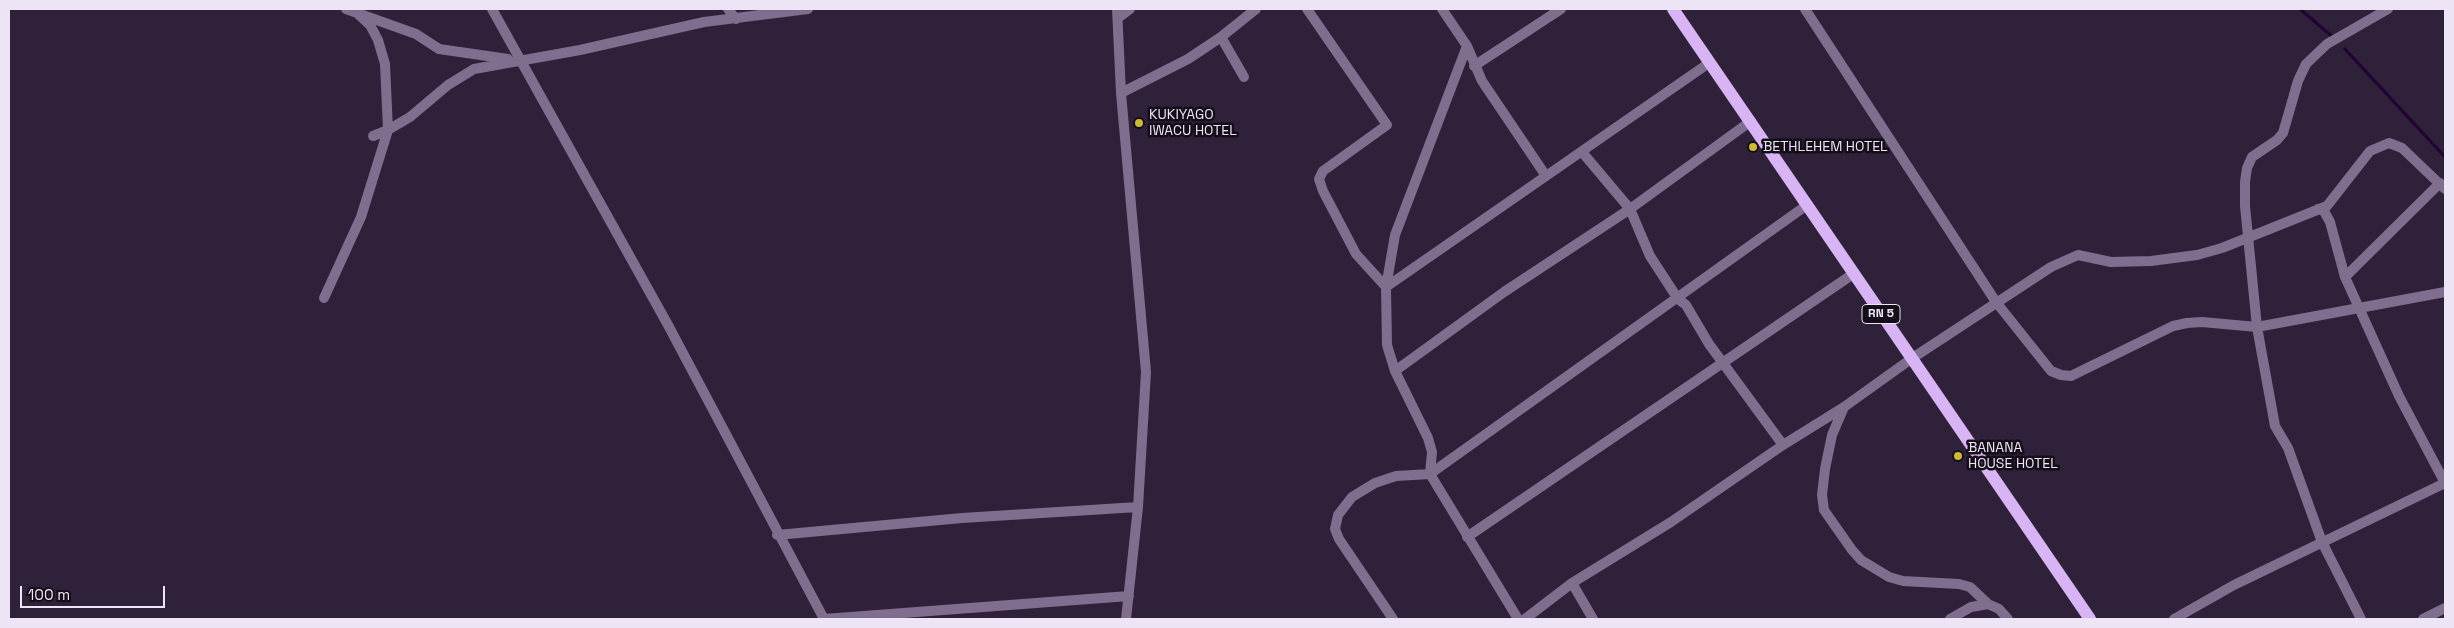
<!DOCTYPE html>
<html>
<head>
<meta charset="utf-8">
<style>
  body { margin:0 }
  #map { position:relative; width:2454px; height:628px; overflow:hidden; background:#2f213a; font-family:"Space Grotesk",sans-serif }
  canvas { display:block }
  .frame { position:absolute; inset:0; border:10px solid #ede4f5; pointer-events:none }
  .scale { position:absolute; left:20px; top:586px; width:145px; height:22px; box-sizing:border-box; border:2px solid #ede4f5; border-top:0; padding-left:6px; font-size:15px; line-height:18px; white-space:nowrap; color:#ede4f5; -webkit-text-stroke:4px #140e19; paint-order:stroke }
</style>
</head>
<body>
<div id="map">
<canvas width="2454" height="628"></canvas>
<div class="frame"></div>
<div class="scale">100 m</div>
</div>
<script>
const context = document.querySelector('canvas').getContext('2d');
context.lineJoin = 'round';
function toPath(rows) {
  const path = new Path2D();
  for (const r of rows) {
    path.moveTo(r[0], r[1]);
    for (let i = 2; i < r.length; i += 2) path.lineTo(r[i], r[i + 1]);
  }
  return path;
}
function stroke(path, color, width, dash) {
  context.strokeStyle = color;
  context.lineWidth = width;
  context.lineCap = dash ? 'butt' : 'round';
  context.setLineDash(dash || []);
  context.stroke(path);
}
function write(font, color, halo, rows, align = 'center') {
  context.font = font + ' "Space Grotesk",sans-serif';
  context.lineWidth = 5;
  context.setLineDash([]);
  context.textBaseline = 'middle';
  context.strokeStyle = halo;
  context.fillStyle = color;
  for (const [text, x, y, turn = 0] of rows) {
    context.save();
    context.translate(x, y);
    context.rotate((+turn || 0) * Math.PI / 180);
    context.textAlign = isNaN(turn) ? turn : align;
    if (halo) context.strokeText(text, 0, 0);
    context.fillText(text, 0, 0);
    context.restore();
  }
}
const stream = toPath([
  [2300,9,2334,38],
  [2345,49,2445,157]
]);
const minor = toPath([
  [346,9,416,34,439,49,508,59],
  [492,9,668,325,824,619],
  [728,9,736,19],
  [1117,9,1121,93,1146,372,1138,507,1126,619],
  [1307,9,1387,125,1323,171,1319,179,1323,191,1356,254,1386,287,1709,63],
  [1442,9,1467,46,1482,81,1546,176],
  [1805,9,1996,302,2051,371,2061,375,2071,376,2173,326,2187,323,2202,322,2257,327,2445,292],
  [1118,18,1130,9],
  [1221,37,1244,77],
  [1467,46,1395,235,1386,287,1387,345,1395,371,1428,438,1432,452,1430,474,1518,619],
  [1474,66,1561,9],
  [1121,93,1188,59,1221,37,1256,9],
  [373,136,388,130,410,117,448,85,474,69,580,50,704,22,808,9],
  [1582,152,1630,209,1650,256,1678,299,1686,305,1709,344,1783,445],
  [2440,183,2345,277,2399,396,2445,483],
  [2318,209,2324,211,2330,222,2345,277],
  [324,298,361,217,388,130,385,64,378,40,370,25,357,13],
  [1395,371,1504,292,1630,209,1751,121],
  [1844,407,1832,435,1825,469,1822,495,1824,510,1852,550,1861,560,1889,577,1903,581,1959,584,1970,587,1988,604,1999,609,2008,619],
  [777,535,962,518,1138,507],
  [1467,537,1853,274],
  [1572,583,1593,619],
  [824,619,1129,596],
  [1393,619,1339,539,1335,529,1338,515,1352,497,1375,483,1396,476,1430,474,1807,205],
  [1525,619,1572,583,1671,522,1783,445,1844,407,1911,359,2051,267,2078,255,2111,262,2151,261,2197,255,2222,248,2327,206,2370,151,2389,143,2402,148,2445,189],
  [1950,619,1971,607,1988,604],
  [2174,619,2234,585,2445,483],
  [2361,619,2322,542,2288,448,2275,426,2257,327,2245,206,2245,182,2247,168,2252,157,2277,140,2283,133,2298,81,2306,64,2327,44,2388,9],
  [2423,619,2445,608]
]);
const primary = toPath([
  [1673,9,2090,619]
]);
const markers = [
  [1139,123,5,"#ceb837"],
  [1753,147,5,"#ceb837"],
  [1958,456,5,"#ceb837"]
];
const shields = [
  [1881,314,38]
];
const shieldNames = [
  ["RN 5",1881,314]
];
const poiNames = [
  ["KUKIYAGO",1149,115],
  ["IWACU HOTEL",1149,131],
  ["BETHLEHEM HOTEL",1763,147],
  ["BANANA",1968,448],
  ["HOUSE HOTEL",1968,464]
];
stroke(stream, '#210233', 3);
stroke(minor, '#7f6e8e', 10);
stroke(primary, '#d8b4f5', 12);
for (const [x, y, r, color] of markers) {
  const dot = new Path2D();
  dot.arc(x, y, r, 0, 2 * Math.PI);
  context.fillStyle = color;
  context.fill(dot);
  stroke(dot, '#140e19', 2);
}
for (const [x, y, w] of shields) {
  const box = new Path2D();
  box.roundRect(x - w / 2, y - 9.5, w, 19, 4);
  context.fillStyle = '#140e19';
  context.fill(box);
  stroke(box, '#ede4f5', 1);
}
write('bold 12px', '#ede4f5', null, shieldNames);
write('14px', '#ede4f5', '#140e19', poiNames, 'left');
</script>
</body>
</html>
